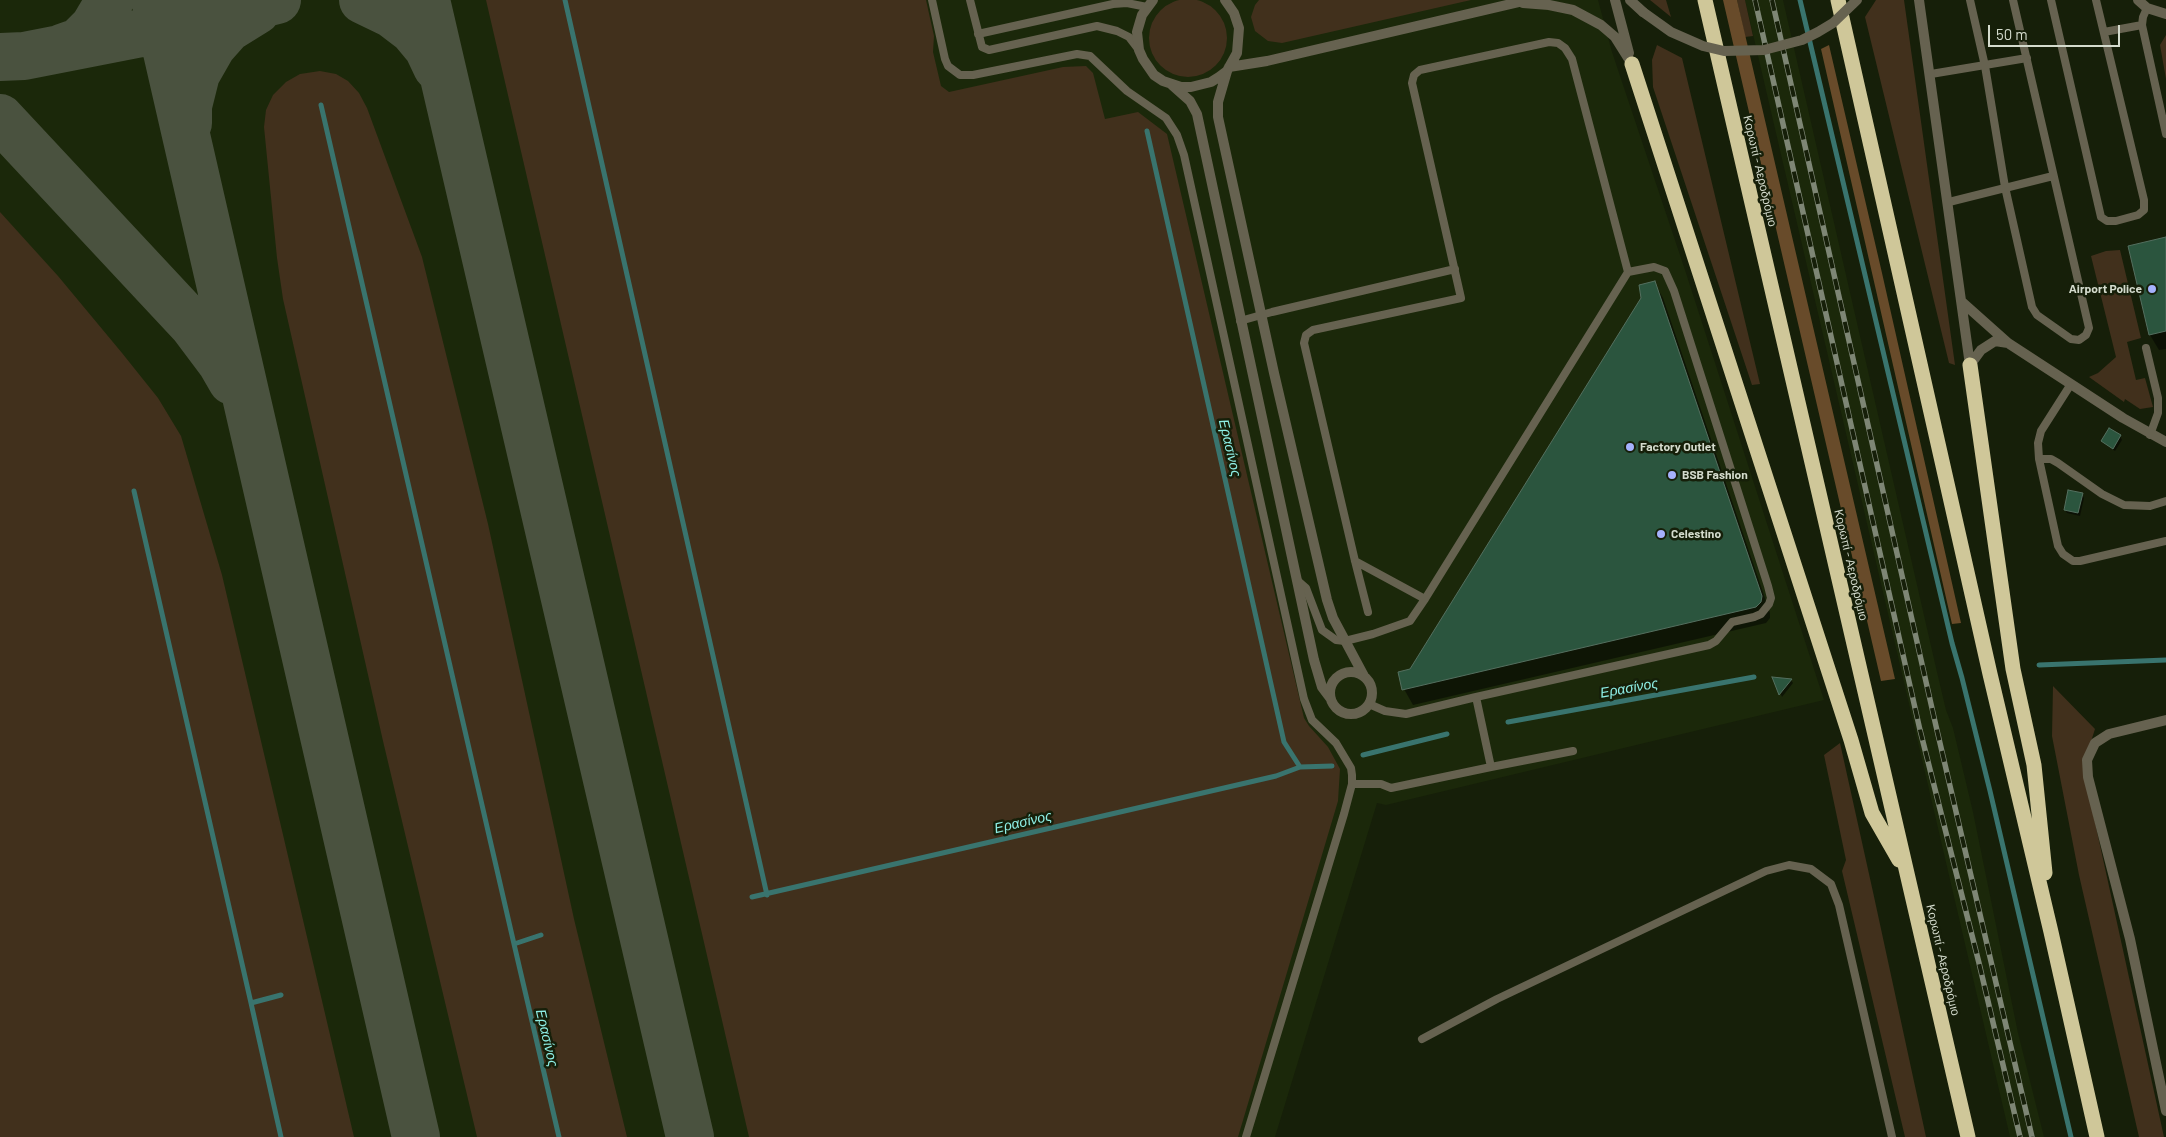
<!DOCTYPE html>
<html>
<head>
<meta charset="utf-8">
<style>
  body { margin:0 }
  #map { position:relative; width:2166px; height:1137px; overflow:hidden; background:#161f09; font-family:Barlow,sans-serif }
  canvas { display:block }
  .scale { position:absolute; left:1988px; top:25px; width:132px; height:22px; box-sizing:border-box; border:2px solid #d4dbcd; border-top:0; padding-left:6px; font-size:15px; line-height:18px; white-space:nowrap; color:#d4dbcd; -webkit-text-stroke:4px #161f09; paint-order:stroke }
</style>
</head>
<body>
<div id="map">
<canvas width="2166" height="1137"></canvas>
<div class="scale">50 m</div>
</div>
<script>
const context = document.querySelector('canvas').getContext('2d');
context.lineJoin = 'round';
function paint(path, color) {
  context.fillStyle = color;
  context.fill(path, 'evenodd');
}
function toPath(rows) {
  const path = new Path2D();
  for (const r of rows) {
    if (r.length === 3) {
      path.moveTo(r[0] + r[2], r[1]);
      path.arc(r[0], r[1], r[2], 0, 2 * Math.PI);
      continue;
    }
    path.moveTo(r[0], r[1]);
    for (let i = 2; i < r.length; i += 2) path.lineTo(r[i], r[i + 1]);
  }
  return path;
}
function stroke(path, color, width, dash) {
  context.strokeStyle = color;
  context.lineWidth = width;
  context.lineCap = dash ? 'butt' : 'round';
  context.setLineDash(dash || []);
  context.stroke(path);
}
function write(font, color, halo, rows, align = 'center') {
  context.font = font + ' Barlow,sans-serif';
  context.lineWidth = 5;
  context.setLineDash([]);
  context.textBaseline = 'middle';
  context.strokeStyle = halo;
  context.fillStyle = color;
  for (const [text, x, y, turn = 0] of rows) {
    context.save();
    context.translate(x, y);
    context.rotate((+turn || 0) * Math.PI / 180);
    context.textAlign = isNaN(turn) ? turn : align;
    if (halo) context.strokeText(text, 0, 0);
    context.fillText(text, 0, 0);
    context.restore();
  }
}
const built = toPath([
  [0,0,1598,0,1612,52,1685,270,1824,700,1386,805,1377,803,1275,1137,0,1137],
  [1745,0,1783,0,1937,672,1946,710,1953,728,1973,812,2018,1033,2044,1137,2010,1137]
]);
const green = toPath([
  [1188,38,39],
  [486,0,926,0,934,36,933,52,941,86,949,92,1063,67,1086,66,1093,73,1105,119,1138,112,1167,134,1304,718,1309,726,1328,747,1340,769,1338,801,1238,1137,749,1137],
  [1259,0,1471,0,1282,43,1268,41,1255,31,1251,17,1255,5],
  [1650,0,1666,0,1671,17],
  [1737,0,1745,0,1753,36,1745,37],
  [1876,0,1904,0,1955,365,1949,363,1865,17],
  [2166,35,2166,79,2160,45],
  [1657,45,1682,58,1760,384,1752,385,1653,87,1652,60],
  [320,71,336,74,348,81,359,93,367,108,422,257,488,524,574,919,627,1137,477,1137,383,741,283,299,277,258,264,127,266,110,273,95,286,82,300,74],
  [0,212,58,276,122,353,158,398,181,436,222,575,354,1137,0,1137],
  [2120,250,2141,338,2127,342,2136,380,2145,378,2153,407,2140,409,2125,399,2124,402,2089,377,2098,373,2116,357,2091,256,2106,251],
  [2053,686,2095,729,2086,757,2087,786,2164,1137,2139,1137,2079,875,2052,736],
  [1840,743,1873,892,1926,1137,1905,1137,1842,871,1846,860,1824,755]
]);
const forest = toPath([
  [1723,0,1737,0,1895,679,1881,681],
  [1829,45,1882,273,1961,623,1952,624,1821,49]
]);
const shadow = toPath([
  [2166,238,2166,349,2159,350,2150,335],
  [1654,282,1663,298,1770,613,1770,618,1766,623,1413,705,1404,689,1411,671],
  [2120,436,2122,440,2115,451,2102,441],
  [2082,494,2084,498,2080,516,2067,513,2065,510],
  [1774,678,1791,680,1793,683,1782,697]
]);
const stream = toPath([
  [565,0,767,895],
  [1800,0,1952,643,1962,678,1990,791,2071,1137],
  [321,105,514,944,541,935],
  [1147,131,1284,742,1300,767],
  [134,491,251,1003],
  [2039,665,2166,660],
  [1508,722,1754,677],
  [1363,755,1447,734],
  [752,897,1276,776,1300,767,1332,766],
  [514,944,559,1137],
  [281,1137,251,1003,281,995]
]);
const taxiway = toPath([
  [155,0,416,1137],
  [363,0,392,14,413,30,428,48,437,67],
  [426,0,690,1137],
  [62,48,79,42,94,27,110,0],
  [0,57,24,56,162,29,277,0],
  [0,118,194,326,221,362,232,381],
  [188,123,188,106,196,74,212,46,228,28,257,10]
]);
const building = toPath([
  [2166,237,2166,331,2149,335,2128,246,2166,237],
  [1655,281,1762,596,1761,602,1756,607,1402,690,1398,672,1410,669,1641,298,1639,285,1655,281],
  [2109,428,2121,435,2113,449,2101,441,2109,428],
  [2068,490,2083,493,2078,513,2064,510,2068,490],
  [1772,677,1792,679,1779,695,1772,677]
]);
const service = toPath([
  [932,0,945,59,948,66,960,75,973,75,1077,54,1090,56,1127,91,1166,118,1177,135,1184,155,1304,699,1312,720,1336,743,1351,768,1352,775,1352,784,1344,814,1246,1137],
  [970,0,982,47,989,50,1097,26,1117,31,1129,37,1139,50],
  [1970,0,1985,66,2005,187,2032,307,2037,315,2071,339,2079,340,2086,335,2089,328,2013,0],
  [2051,0,2101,217,2107,221,2116,221,2138,215,2144,210,2144,200,2096,0],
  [2147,8,2143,17,2142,25,2166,134],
  [2104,32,2142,25],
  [978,34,1113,4,1127,3,1147,7],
  [1931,74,2027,58],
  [1949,202,2053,176],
  [1240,321,1272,312,1455,269],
  [2146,348,2158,398,2158,413,2150,435],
  [2071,384,2041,431,2038,443,2039,459,2058,546,2063,554,2073,561,2080,561,2166,541],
  [2039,459,2051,459,2058,463,2102,494,2124,505,2150,506,2166,501],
  [1355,561,1425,599],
  [1298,581,1306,588,1322,630,1336,640,1345,641,1373,634,1410,621,1425,599,1628,272,1654,267,1665,271,1674,291,1768,586,1771,598,1769,604,1761,614,1754,617,1732,622,1716,641,1709,645,1476,697],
  [1368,612,1355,561,1304,343,1306,335,1313,330,1461,298,1412,83,1414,75,1420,70,1549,42,1558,43,1565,48,1572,59,1628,272],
  [1369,704,1385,711,1406,714,1476,697,1491,767,1573,751],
  [1352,784,1381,784,1391,788,1491,767],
  [1422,1039,1497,999,1766,871,1789,865,1811,869,1831,884,1839,905,1892,1137]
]);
const minor = toPath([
  [1153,0,1142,15,1137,32,1139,50,1143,59,1154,75,1163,81,1181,87,1191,87,1211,82,1219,77,1227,71,1237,53,1239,28,1234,13,1225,0],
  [1615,0,1629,53],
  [1630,0,1643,12],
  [1919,0,1970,365],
  [2138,0,2147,8,2166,14],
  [1523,3,1549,5,1573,10,1601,25,1615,37,1632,64],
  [1229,67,1267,61,1528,0],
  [1227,71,1218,102,1218,117,1274,373,1327,600,1333,618,1364,676],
  [1172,85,1190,101,1197,114,1314,660,1322,687,1331,699],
  [1962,302,2008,343,2123,418,2166,442],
  [1970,365,1981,350,1995,341,2008,343],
  [1351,693,21],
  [2166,720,2109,734,2095,743,2087,760,2088,777,2130,939,2166,1111]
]);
const motorway = toPath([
  [1705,0,1968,1137],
  [1838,0,1990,674,2051,932,2097,1137],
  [1632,64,1851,740,1872,813,1899,860],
  [1970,365,2013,669,2034,765,2045,873]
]);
const rail = toPath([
  [1755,0,1920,730,1979,963,2020,1137],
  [1772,0,1936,726,2032,1137]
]);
const minorBridge = toPath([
  [1643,12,1671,32,1703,46,1724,51,1764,50,1802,40,1818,32,1833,23,1857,0]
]);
const markers = [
  [2152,289,5,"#a5b1fc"],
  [1630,447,5,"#a5b1fc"],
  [1672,475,5,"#a5b1fc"],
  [1661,534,5,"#a5b1fc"]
];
const streetNames = [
  ["Κορωπί - Αεροδρόμιο",1760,171,77],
  ["Κορωπί - Αεροδρόμιο",1851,565,77],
  ["Κορωπί - Αεροδρόμιο",1943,960,77]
];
const poiNames = [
  ["Airport Police",2142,289,"right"],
  ["Factory Outlet",1640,447],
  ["BSB Fashion",1682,475],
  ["Celestino",1671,534]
];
const waterNames = [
  ["Ερασίνος",1230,448,77],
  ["Ερασίνος",1629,688,-10],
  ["Ερασίνος",1023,822,-13],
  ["Ερασίνος",547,1038,77]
];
paint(built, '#1b280a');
paint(green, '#41301c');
paint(forest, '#684b2a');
paint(shadow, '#0007');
stroke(stream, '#39746e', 5);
stroke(taxiway, '#4a523f', 48);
paint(building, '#2b553e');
stroke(building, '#546f5f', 1);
stroke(service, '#666250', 8);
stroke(minor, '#666250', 10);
stroke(motorway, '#cfc799', 15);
stroke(rail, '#7e8675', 5.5);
stroke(rail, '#161f09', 4, [11]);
stroke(minorBridge, '#666250', 10);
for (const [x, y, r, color] of markers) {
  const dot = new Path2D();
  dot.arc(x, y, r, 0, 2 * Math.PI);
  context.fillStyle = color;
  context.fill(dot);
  stroke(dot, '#161f09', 2);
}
write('12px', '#d4dbcd', '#161f09', streetNames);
write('bold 12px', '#d4dbcd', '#161f09', poiNames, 'left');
write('italic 14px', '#8eeee5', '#161f09', waterNames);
</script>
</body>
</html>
